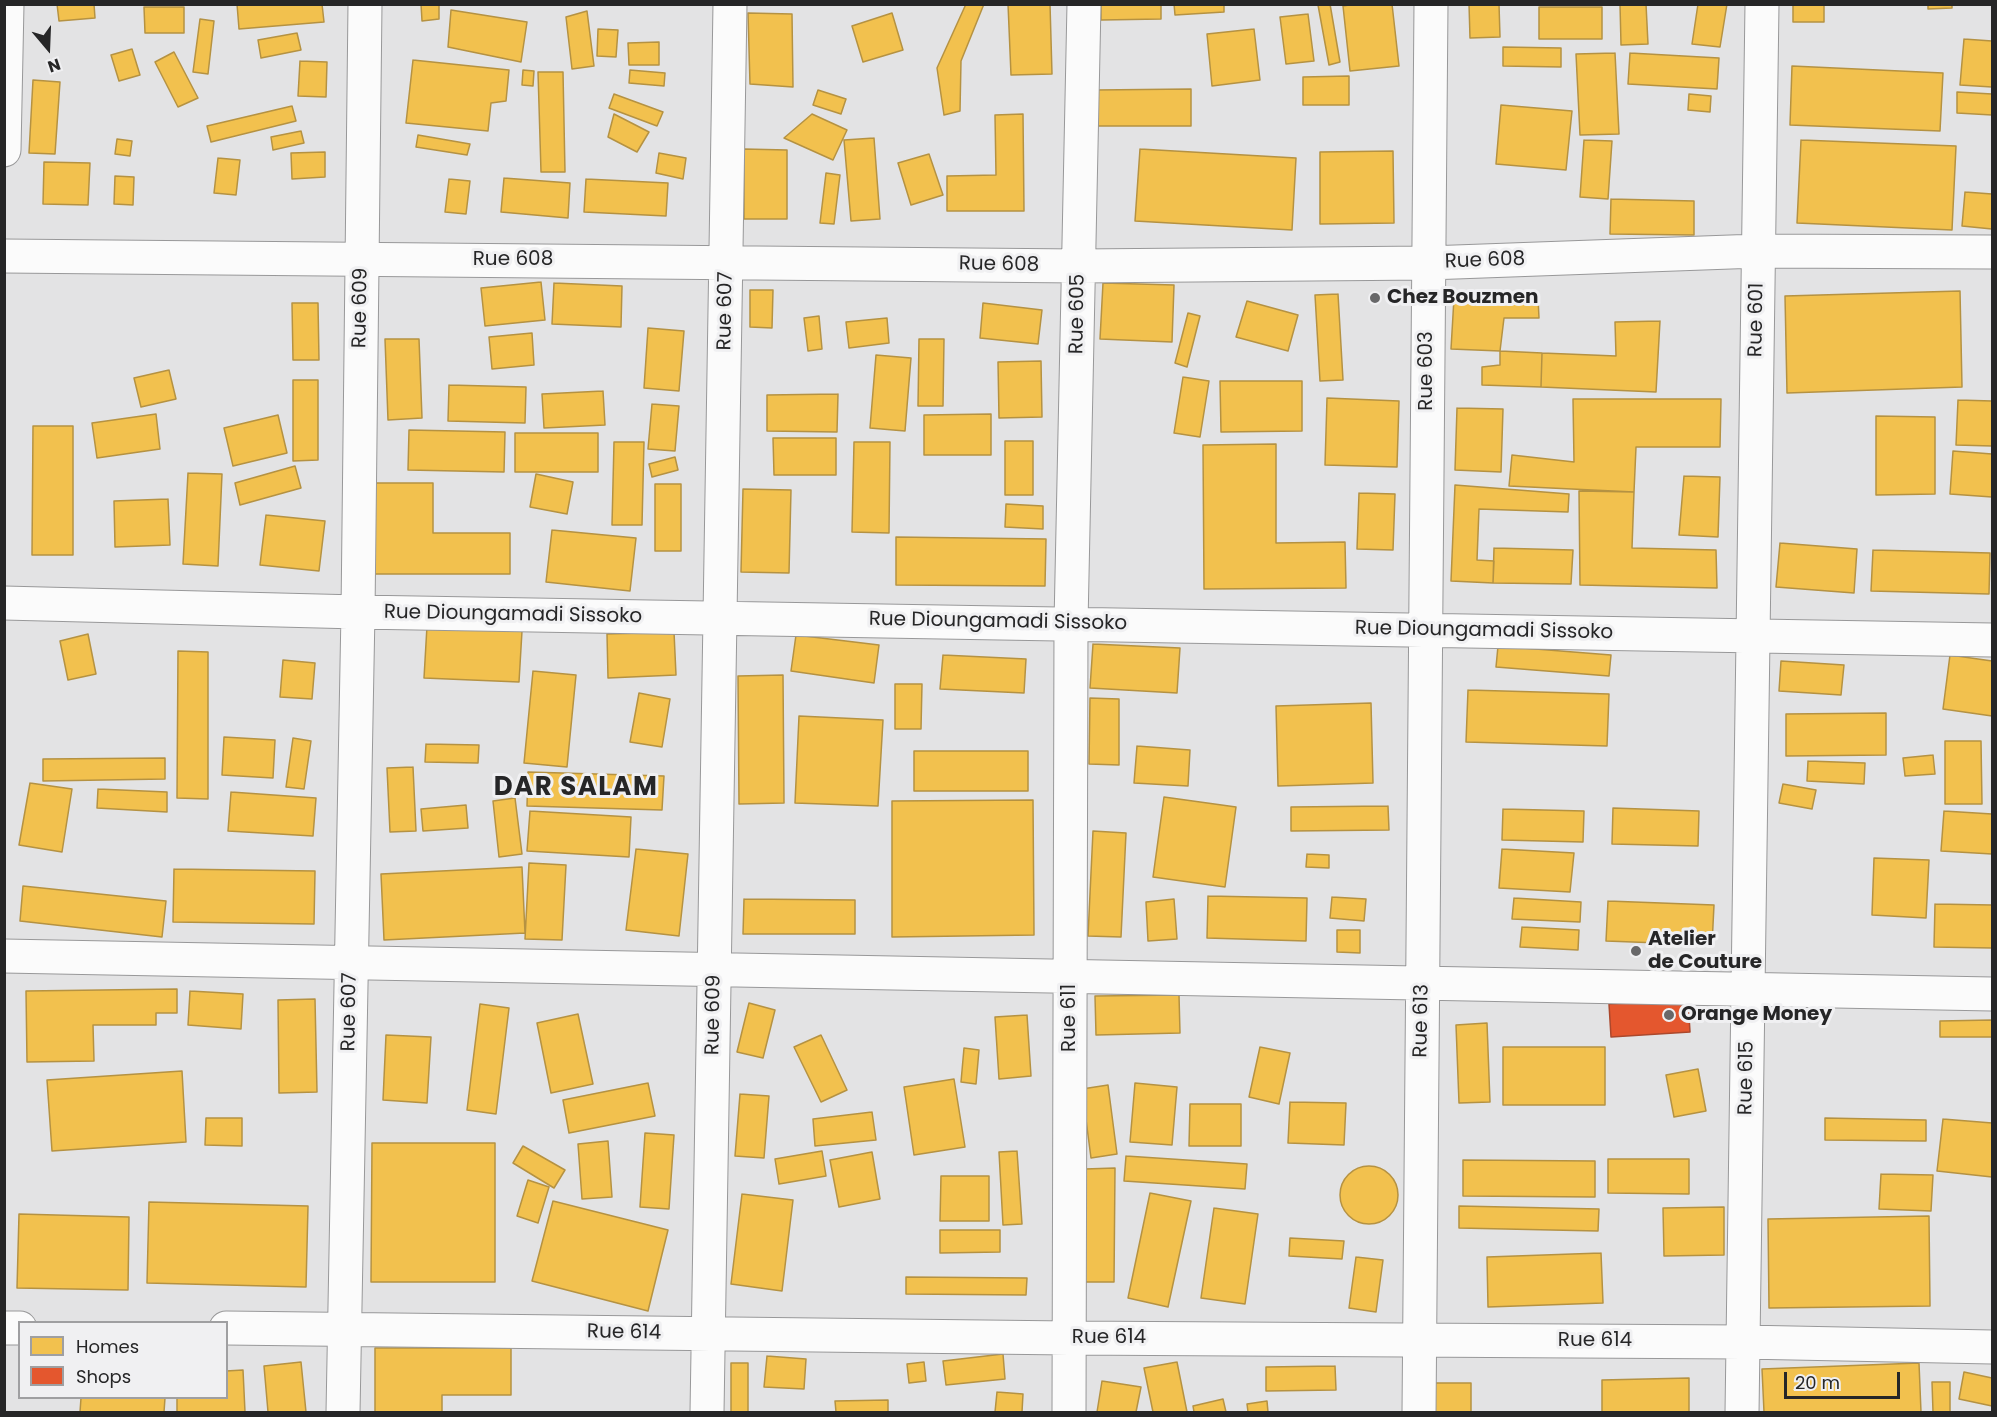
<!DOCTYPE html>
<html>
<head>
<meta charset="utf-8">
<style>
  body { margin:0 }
  #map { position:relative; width:1997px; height:1417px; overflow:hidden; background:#e3e3e4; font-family:Poppins,sans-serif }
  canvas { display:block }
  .frame { position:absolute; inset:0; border:6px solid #262627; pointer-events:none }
  .legend { position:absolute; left:18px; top:1321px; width:210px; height:78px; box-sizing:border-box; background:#f0f0f2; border:2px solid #9f9fa1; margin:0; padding:8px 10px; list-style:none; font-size:18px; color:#262627 }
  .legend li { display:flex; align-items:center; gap:12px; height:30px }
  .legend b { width:30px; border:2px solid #9f9fa1 }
  .north { position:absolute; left:18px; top:18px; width:60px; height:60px; -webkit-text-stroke:4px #f0f0f2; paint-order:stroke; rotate:161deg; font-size:16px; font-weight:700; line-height:24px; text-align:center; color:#262627 }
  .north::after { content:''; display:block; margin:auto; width:21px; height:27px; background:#262627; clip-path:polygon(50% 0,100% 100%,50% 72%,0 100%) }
  .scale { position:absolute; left:1784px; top:1372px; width:116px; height:27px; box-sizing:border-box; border:3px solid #262627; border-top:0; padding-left:8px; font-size:18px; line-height:21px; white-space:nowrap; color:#262627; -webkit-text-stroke:4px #f0f0f2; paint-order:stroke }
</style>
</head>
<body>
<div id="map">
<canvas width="1997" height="1417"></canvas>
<div class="frame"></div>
<ul class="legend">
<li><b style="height:16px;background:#f2c14e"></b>Homes</li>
<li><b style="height:16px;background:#e4572e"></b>Shops</li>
</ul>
<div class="north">N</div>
<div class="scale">20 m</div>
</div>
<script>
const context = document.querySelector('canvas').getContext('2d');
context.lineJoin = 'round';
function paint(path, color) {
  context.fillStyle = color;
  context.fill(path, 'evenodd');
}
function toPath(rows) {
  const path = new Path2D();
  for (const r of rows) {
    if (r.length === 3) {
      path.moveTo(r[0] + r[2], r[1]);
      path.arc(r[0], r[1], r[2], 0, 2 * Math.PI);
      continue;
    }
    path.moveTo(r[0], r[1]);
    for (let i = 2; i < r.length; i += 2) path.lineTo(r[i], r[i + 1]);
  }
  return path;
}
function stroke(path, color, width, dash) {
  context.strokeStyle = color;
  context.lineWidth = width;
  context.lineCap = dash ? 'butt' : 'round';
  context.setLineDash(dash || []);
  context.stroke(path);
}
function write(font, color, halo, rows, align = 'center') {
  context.font = font + ' Poppins,sans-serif';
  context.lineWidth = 6;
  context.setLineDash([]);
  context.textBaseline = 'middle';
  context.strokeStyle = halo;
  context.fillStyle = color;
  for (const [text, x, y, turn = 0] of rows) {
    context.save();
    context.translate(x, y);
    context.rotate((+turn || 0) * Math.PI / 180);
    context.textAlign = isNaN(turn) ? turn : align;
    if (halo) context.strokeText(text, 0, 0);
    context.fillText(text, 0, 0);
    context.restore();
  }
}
const homes = toPath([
  [57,4,94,4,95,18,59,21,57,4],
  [237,4,322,4,324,22,239,29,237,4],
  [421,4,439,4,439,19,422,21,421,4],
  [966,4,984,4,961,61,960,111,944,115,937,68,966,4],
  [1008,4,1050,4,1052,74,1011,75,1008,4],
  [1101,4,1161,4,1161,19,1101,20,1101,4],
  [1174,4,1224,4,1224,12,1175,15,1174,4],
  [1330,4,1340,62,1329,65,1318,5,1330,4],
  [1356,4,1392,4,1399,66,1350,71,1343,6,1356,4],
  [1469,4,1499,4,1500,37,1470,38,1469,4],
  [1620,4,1646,4,1648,44,1621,45,1620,4],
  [1698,4,1727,4,1720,47,1692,44,1698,4],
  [1793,4,1824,4,1824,22,1793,22,1793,4],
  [1928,4,1952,4,1952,8,1928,9,1928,4],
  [144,7,184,7,184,33,145,33,144,7],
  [1539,7,1602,7,1602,39,1539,39,1539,7],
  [451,10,527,22,521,62,448,47,451,10],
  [587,11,594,66,572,69,566,17,587,11],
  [748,13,792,14,793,87,750,84,748,13],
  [892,13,903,50,863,62,852,26,892,13],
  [1308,14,1314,61,1286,64,1280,17,1308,14],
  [200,19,214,21,208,74,193,72,200,19],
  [598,29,618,30,616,57,597,56,598,29],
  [1254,29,1260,80,1212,86,1207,34,1254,29],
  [297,33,301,50,261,58,258,40,297,33],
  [1964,39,1992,41,1992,87,1960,85,1964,39],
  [659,42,659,65,629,65,628,43,659,42],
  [1503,47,1561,48,1561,67,1503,66,1503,47],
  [132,49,140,75,119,81,111,55,132,49],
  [174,52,198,98,178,107,155,62,174,52],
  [1615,53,1619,134,1580,135,1576,54,1615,53],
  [1630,53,1719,58,1717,89,1628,84,1630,53],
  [413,60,509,70,506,101,491,103,488,131,406,123,413,60],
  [300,61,327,62,326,97,298,96,300,61],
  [1792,66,1943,73,1940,131,1790,125,1792,66],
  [523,70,534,71,533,86,522,85,523,70],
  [630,70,665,73,664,86,629,83,630,70],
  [538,72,563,72,565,172,541,172,538,72],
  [1349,76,1349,105,1303,105,1303,77,1349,76],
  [33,80,60,82,55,154,29,153,33,80],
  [1191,89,1191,126,1096,126,1096,90,1191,89],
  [818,90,846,99,841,114,813,105,818,90],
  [1957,92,1992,94,1992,115,1957,113,1957,92],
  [614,94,663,112,657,126,609,108,614,94],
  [1689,94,1711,96,1710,112,1688,110,1689,94],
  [1501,105,1572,111,1566,170,1496,164,1501,105],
  [292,106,296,121,211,142,207,126,292,106],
  [614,114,649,132,637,152,608,137,614,114],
  [812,114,847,130,833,160,784,138,812,114],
  [1023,114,1024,211,947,211,947,176,996,175,995,115,1023,114],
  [301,131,304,143,273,150,271,137,301,131],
  [418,135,470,144,467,155,416,147,418,135],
  [874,138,880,219,851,221,844,140,874,138],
  [117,139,132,141,130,156,115,154,117,139],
  [1584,140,1612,141,1608,199,1580,197,1584,140],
  [1801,140,1956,146,1952,230,1797,223,1801,140],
  [744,149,787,150,787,219,744,219,744,149],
  [1140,149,1296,158,1292,230,1135,221,1140,149],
  [1393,151,1394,223,1320,224,1320,152,1393,151],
  [325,152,325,177,292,179,291,153,325,152],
  [659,153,686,158,683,179,656,173,659,153],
  [929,154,943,195,911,205,898,163,929,154],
  [218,158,240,160,236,195,214,193,218,158],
  [44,162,90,163,88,205,43,204,44,162],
  [826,173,840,175,834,224,820,223,826,173],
  [115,176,134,177,133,205,114,204,115,176],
  [504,178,570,183,568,218,501,212,504,178],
  [449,179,470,181,466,214,445,212,449,179],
  [586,179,668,183,666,216,584,212,586,179],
  [1965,192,1992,194,1992,229,1962,226,1965,192],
  [1611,199,1694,201,1694,235,1610,234,1611,199],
  [541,282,545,320,485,326,481,288,541,282],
  [554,283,622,286,621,327,552,324,554,283],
  [1103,283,1174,285,1172,342,1100,339,1103,283],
  [750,290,773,290,772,328,750,327,750,290],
  [1960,291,1962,387,1787,393,1785,296,1960,291],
  [1338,294,1343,380,1320,381,1315,295,1338,294],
  [1454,298,1538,298,1539,318,1504,318,1500,351,1451,349,1454,298],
  [1247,301,1298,315,1288,351,1236,337,1247,301],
  [292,303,318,303,319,360,293,360,292,303],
  [983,303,1042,310,1038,344,980,338,983,303],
  [1188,313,1200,316,1187,367,1175,363,1188,313],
  [819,316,822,349,808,351,804,318,819,316],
  [887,318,889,343,849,348,846,322,887,318],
  [1660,321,1656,392,1541,387,1542,353,1616,356,1615,322,1660,321],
  [648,328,684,331,679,391,644,388,648,328],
  [532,333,534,365,492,369,489,337,532,333],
  [385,339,419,339,422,418,388,420,385,339],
  [919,339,944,339,943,406,918,406,919,339],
  [1500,351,1542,353,1541,387,1482,385,1482,367,1500,365,1500,351],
  [876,355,911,358,905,431,870,428,876,355],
  [1041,361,1042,417,999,418,998,362,1041,361],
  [169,370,176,399,141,407,134,378,169,370],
  [1183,377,1209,381,1200,437,1174,433,1183,377],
  [293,380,318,380,318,460,293,461,293,380],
  [1220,381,1302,381,1302,431,1221,432,1220,381],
  [449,385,526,387,525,423,448,421,449,385],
  [603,391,605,425,544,428,542,394,603,391],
  [838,394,837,432,767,431,767,395,838,394],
  [1327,398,1399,401,1397,467,1325,465,1327,398],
  [1573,399,1721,399,1720,447,1636,447,1634,492,1509,486,1512,455,1574,462,1573,399],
  [1958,400,1992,401,1992,446,1956,445,1958,400],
  [652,404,679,406,675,451,648,449,652,404],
  [1457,408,1503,409,1501,472,1455,470,1457,408],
  [156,414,160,449,97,458,92,423,156,414],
  [991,414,991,455,924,455,924,415,991,414],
  [278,415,287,453,233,466,224,428,278,415],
  [1876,416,1935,417,1935,494,1876,495,1876,416],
  [33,426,73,426,73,555,32,555,33,426],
  [409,430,505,432,504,472,408,470,409,430],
  [515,433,598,433,598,472,515,472,515,433],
  [773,438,836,438,836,475,774,475,773,438],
  [1005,441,1033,441,1033,495,1005,495,1005,441],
  [614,442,644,442,642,525,612,525,614,442],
  [854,442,890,442,889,533,852,532,854,442],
  [1276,444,1276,543,1345,542,1346,588,1204,589,1203,445,1276,444],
  [1953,451,1992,454,1992,497,1950,494,1953,451],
  [675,457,678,470,652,477,649,464,675,457],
  [295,466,301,488,240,505,235,483,295,466],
  [188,473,222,474,218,566,183,564,188,473],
  [536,474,573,482,567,514,530,507,536,474],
  [1684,476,1720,477,1718,537,1679,535,1684,476],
  [372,483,433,483,433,533,510,533,510,574,371,574,372,483],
  [655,484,681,484,681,551,655,551,655,484],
  [1455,485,1569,494,1568,512,1479,509,1477,560,1494,561,1493,583,1451,581,1455,485],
  [743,489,791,490,789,573,741,572,743,489],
  [1579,491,1634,492,1632,548,1716,550,1717,588,1580,585,1579,491],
  [1359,493,1395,494,1393,550,1357,549,1359,493],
  [168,499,170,545,115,547,114,501,168,499],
  [1006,504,1043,506,1043,529,1005,527,1006,504],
  [266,515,325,521,319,571,260,565,266,515],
  [552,530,636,538,630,591,546,582,552,530],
  [896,537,1046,539,1045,586,896,585,896,537],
  [1780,543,1857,549,1854,593,1776,587,1780,543],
  [1494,548,1573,550,1571,584,1493,583,1494,548],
  [1873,550,1990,553,1989,594,1871,591,1873,550],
  [427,626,522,631,519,682,424,678,427,626],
  [674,632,676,675,608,678,607,634,674,632],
  [88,634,96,674,68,680,60,641,88,634],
  [796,635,879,645,874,683,791,671,796,635],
  [1093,644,1180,648,1177,693,1090,688,1093,644],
  [1498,646,1611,655,1609,676,1496,667,1498,646],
  [178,651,208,652,208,799,177,798,178,651],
  [943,655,1026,659,1024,693,940,689,943,655],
  [1950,655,1992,661,1992,716,1943,709,1950,655],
  [283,660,315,663,312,699,280,697,283,660],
  [1781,661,1844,665,1841,695,1779,691,1781,661],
  [533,671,576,675,567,767,524,763,533,671],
  [783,675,784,803,739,804,738,676,783,675],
  [895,684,922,684,921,729,895,729,895,684],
  [1468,690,1609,694,1607,746,1466,742,1468,690],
  [639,693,670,699,662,747,630,742,639,693],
  [1090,698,1119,699,1119,765,1089,764,1090,698],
  [1371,703,1373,783,1278,786,1276,706,1371,703],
  [1886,713,1886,755,1786,756,1786,714,1886,713],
  [799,716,883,720,878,806,795,803,799,716],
  [224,737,275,740,273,778,222,775,224,737],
  [293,738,311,741,304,789,286,787,293,738],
  [1945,741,1981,741,1982,804,1945,804,1945,741],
  [426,744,479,745,478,763,425,762,426,744],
  [1137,746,1190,750,1188,786,1134,783,1137,746],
  [914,751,1028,751,1028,791,914,791,914,751],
  [1933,755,1935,774,1905,776,1903,758,1933,755],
  [165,758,165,779,43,781,43,759,165,758],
  [1808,761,1865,763,1864,784,1807,781,1808,761],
  [413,767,416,831,390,832,387,768,413,767],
  [528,772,664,776,662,810,527,806,528,772],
  [30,783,72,789,62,852,19,845,30,783],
  [1783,784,1816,790,1812,809,1779,803,1783,784],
  [98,789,167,792,167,812,97,808,98,789],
  [231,792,316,798,313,836,228,831,231,792],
  [1164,797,1236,807,1225,887,1153,877,1164,797],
  [515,798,522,854,499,857,493,801,515,798],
  [1033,800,1034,935,892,937,892,801,1033,800],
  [466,805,468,828,423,831,421,809,466,805],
  [1388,806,1389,830,1291,831,1291,807,1388,806],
  [1613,808,1699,811,1698,846,1612,844,1613,808],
  [1503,809,1584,811,1583,842,1502,840,1503,809],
  [530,811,631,817,629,857,527,851,530,811],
  [1944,811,1992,814,1992,854,1941,851,1944,811],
  [1093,831,1126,833,1121,937,1088,936,1093,831],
  [636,849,688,854,679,936,626,930,636,849],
  [1502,849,1574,853,1570,892,1499,888,1502,849],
  [1307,854,1329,855,1329,868,1306,867,1307,854],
  [1874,858,1929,860,1926,918,1872,915,1874,858],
  [529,863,566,865,562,940,525,939,529,863],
  [522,867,525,933,384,940,381,874,522,867],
  [174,869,315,871,314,924,173,922,174,869],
  [23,886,166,901,162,937,20,921,23,886],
  [1208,896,1307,898,1306,941,1207,938,1208,896],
  [1332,897,1366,899,1364,921,1330,918,1332,897],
  [1514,898,1581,902,1580,922,1512,919,1514,898],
  [744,899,855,900,855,934,743,934,744,899],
  [1174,899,1177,939,1148,941,1146,902,1174,899],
  [1608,901,1714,905,1712,945,1606,941,1608,901],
  [1935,904,1992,905,1992,948,1934,947,1935,904],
  [1522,927,1579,930,1578,950,1520,947,1522,927],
  [1337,930,1360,930,1360,953,1337,952,1337,930],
  [177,989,177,1013,156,1013,156,1025,93,1025,94,1061,27,1062,26,991,177,989],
  [190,991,243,994,241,1029,188,1025,190,991],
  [1179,995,1180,1033,1096,1035,1095,996,1179,995],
  [315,999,317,1092,279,1093,278,1000,315,999],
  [749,1003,775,1010,763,1058,737,1052,749,1003],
  [480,1004,509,1008,496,1114,467,1110,480,1004],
  [578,1014,593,1084,551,1093,537,1023,578,1014],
  [1027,1015,1031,1076,999,1079,995,1017,1027,1015],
  [1992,1020,1992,1037,1940,1037,1940,1021,1992,1020],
  [1487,1023,1490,1102,1459,1103,1456,1025,1487,1023],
  [386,1035,431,1037,427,1103,383,1100,386,1035],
  [821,1035,847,1090,821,1102,794,1047,821,1035],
  [1260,1047,1290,1053,1279,1104,1249,1097,1260,1047],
  [1503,1047,1605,1047,1605,1105,1503,1105,1503,1047],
  [964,1048,979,1050,976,1084,961,1082,964,1048],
  [1698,1069,1706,1111,1674,1117,1666,1075,1698,1069],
  [182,1071,186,1142,52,1151,47,1080,182,1071],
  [954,1079,965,1147,914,1155,904,1087,954,1079],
  [648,1083,655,1116,569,1133,563,1100,648,1083],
  [1135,1083,1177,1087,1172,1145,1130,1142,1135,1083],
  [1108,1085,1117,1154,1091,1158,1082,1089,1108,1085],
  [740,1094,769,1096,764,1158,735,1156,740,1094],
  [1290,1102,1346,1103,1344,1145,1288,1143,1290,1102],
  [1190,1104,1241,1104,1241,1146,1189,1146,1190,1104],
  [872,1112,876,1140,815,1146,813,1119,872,1112],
  [206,1118,242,1118,242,1146,205,1145,206,1118],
  [1825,1118,1926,1120,1926,1141,1825,1140,1825,1118],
  [1943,1119,1992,1123,1992,1177,1937,1171,1943,1119],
  [645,1133,674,1135,669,1209,640,1207,645,1133],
  [608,1141,612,1197,582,1199,578,1144,608,1141],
  [372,1143,495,1143,495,1282,371,1282,372,1143],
  [523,1146,565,1170,554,1188,513,1163,523,1146],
  [822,1151,826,1176,779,1184,775,1159,822,1151],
  [1017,1151,1022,1224,1003,1225,999,1152,1017,1151],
  [872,1152,880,1199,839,1207,830,1160,872,1152],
  [1126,1156,1247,1164,1245,1189,1124,1181,1126,1156],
  [1608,1159,1689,1159,1689,1194,1608,1193,1608,1159],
  [1463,1160,1595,1161,1595,1197,1463,1196,1463,1160],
  [1369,1195,29],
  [1115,1168,1114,1282,1084,1282,1085,1169,1115,1168],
  [1881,1174,1933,1175,1931,1211,1879,1209,1881,1174],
  [941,1176,989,1176,989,1221,940,1221,941,1176],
  [528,1180,549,1187,538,1223,517,1216,528,1180],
  [1150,1193,1191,1201,1168,1307,1128,1298,1150,1193],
  [742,1194,793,1200,782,1291,731,1284,742,1194],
  [553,1201,668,1230,648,1311,532,1281,553,1201],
  [149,1202,308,1206,306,1287,147,1283,149,1202],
  [1459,1206,1599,1209,1598,1231,1459,1228,1459,1206],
  [1724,1207,1724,1255,1664,1256,1663,1208,1724,1207],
  [1214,1208,1258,1214,1245,1304,1201,1298,1214,1208],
  [19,1214,129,1217,128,1290,17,1288,19,1214],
  [1929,1216,1930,1306,1769,1308,1768,1219,1929,1216],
  [940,1230,1000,1230,1000,1252,940,1253,940,1230],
  [1290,1238,1344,1241,1342,1259,1289,1256,1290,1238],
  [1601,1253,1603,1303,1488,1307,1487,1257,1601,1253],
  [1356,1257,1383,1260,1376,1312,1349,1308,1356,1257],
  [906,1277,1027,1278,1026,1295,906,1294,906,1277],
  [375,1348,511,1348,511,1395,442,1395,442,1412,375,1412,375,1348],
  [1003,1354,1005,1379,946,1385,943,1361,1003,1354],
  [767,1356,806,1359,804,1389,764,1387,767,1356],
  [301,1362,306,1412,268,1412,264,1366,301,1362],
  [924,1362,926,1381,909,1383,907,1364,924,1362],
  [1177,1362,1187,1412,1153,1412,1144,1368,1177,1362],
  [731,1363,748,1363,748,1412,731,1412,731,1363],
  [1919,1363,1921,1412,1764,1412,1762,1369,1919,1363],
  [1335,1366,1336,1390,1266,1391,1266,1367,1335,1366],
  [243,1370,245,1412,177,1412,177,1398,226,1398,226,1371,243,1370],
  [1964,1372,1992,1378,1992,1406,1959,1399,1964,1372],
  [1689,1378,1689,1412,1602,1412,1602,1380,1689,1378],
  [1102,1381,1141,1387,1136,1412,1097,1412,1102,1381],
  [1932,1382,1950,1382,1950,1412,1933,1412,1932,1382],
  [1431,1383,1471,1383,1471,1412,1431,1412,1431,1383],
  [997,1392,1023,1394,1022,1412,995,1412,997,1392],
  [81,1398,165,1398,164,1412,80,1412,81,1398],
  [1223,1399,1226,1412,1194,1412,1193,1406,1223,1399],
  [888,1400,888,1412,836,1412,835,1401,888,1400],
  [1267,1401,1268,1412,1248,1412,1247,1404,1267,1401]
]);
const shops = toPath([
  [1688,1000,1690,1032,1611,1037,1609,1004,1688,1000]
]);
const minor = toPath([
  [4,150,7,4],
  [4,256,1079,266,1428,263,1758,251,1992,252],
  [4,603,358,612,1992,640],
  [4,956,1992,994],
  [4,1328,20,1328],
  [226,1328,1069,1338,1743,1342,1992,1347],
  [343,1412,358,612,365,4],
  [707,1412,730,4],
  [1069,1412,1071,623,1084,4],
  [1419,1412,1431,4],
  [1742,1412,1762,4]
]);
const markers = [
  [1375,298,6,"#686869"],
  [1636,951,6,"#686869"],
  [1669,1015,6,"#686869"]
];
const streetNames = [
  ["Rue 608",513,260],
  ["Rue 608",1485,261,-2],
  ["Rue 608",999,265,1],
  ["Rue 609",361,308,-89],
  ["Rue 607",726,311,-89],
  ["Rue 605",1078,314,-89],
  ["Rue 601",1757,320,-89],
  ["Rue 603",1427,371,-90],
  ["Rue Dioungamadi Sissoko",513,615,1],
  ["Rue Dioungamadi Sissoko",998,622,1],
  ["Rue Dioungamadi Sissoko",1484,631,1],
  ["Rue 607",350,1012,-89],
  ["Rue 609",714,1015,-89],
  ["Rue 611",1070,1018,-90],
  ["Rue 613",1422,1021,-89],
  ["Rue 615",1747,1078,-89],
  ["Rue 614",624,1333,1],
  ["Rue 614",1109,1338],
  ["Rue 614",1595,1341]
];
const poiNames = [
  ["Chez Bouzmen",1387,298],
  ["Atelier",1648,940],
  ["de Couture",1648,963],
  ["Orange Money",1681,1015]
];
const districtNames = [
  ["DAR SALAM",576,788]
];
paint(homes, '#f2c14e');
stroke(homes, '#b59242', 1.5);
paint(shops, '#e4572e');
stroke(shops, '#ab482c', 1.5);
stroke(minor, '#989899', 35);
stroke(minor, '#fbfbfb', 33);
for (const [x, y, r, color] of markers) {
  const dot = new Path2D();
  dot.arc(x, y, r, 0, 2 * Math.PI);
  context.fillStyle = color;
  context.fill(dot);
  stroke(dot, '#f0f0f2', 2);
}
write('20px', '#262627', '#f0f0f2', streetNames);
write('bold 20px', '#262627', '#f0f0f2', poiNames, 'left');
context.letterSpacing = '1.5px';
write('bold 26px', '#262627', '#f0f0f2', districtNames);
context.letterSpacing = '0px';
</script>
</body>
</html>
